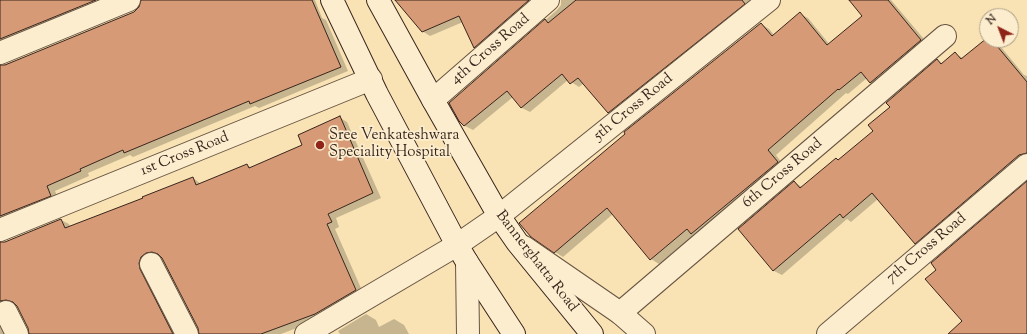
<!DOCTYPE html>
<html>
<head>
<meta charset="utf-8">
<style>
  body { margin:0 }
  #map { position:relative; width:1027px; height:334px; overflow:hidden; background:#f9e3b4; font-family:"Sorts Mill Goudy",serif }
  canvas { display:block }
  .north { position:absolute; left:979px; top:8px; width:40px; height:40px; box-sizing:border-box; background:#fbedce; border:1px solid #ad9d87; border-radius:50%; rotate:318deg; font-size:11px; font-weight:700; line-height:16px; text-align:center; color:#38251d }
  .north::after { content:''; display:block; margin:auto; width:14px; height:18px; background:#8f2418; clip-path:polygon(50% 0,100% 100%,50% 72%,0 100%) }
</style>
</head>
<body>
<div id="map">
<canvas width="1027" height="334"></canvas>
<div class="north">N</div>
</div>
<script>
const context = document.querySelector('canvas').getContext('2d');
context.lineJoin = 'round';
function paint(path, color) {
  context.fillStyle = color;
  context.fill(path, 'evenodd');
}
function toPath(rows) {
  const path = new Path2D();
  for (const r of rows) {
    path.moveTo(r[0], r[1]);
    for (let i = 2; i < r.length; i += 2) path.lineTo(r[i], r[i + 1]);
  }
  return path;
}
function stroke(path, color, width, dash) {
  context.strokeStyle = color;
  context.lineWidth = width;
  context.lineCap = dash ? 'butt' : 'round';
  context.setLineDash(dash || []);
  context.stroke(path);
}
function write(font, color, halo, rows, align = 'center') {
  context.font = font + ' "Sorts Mill Goudy",serif';
  context.lineWidth = 3.5;
  context.setLineDash([]);
  context.textBaseline = 'middle';
  context.strokeStyle = halo;
  context.fillStyle = color;
  for (const [text, x, y, turn = 0] of rows) {
    context.save();
    context.translate(x, y);
    context.rotate((+turn || 0) * Math.PI / 180);
    context.textAlign = isNaN(turn) ? turn : align;
    if (halo) context.strokeText(text, 0, 0);
    context.fillText(text, 0, 0);
    context.restore();
  }
}
const shadow = toPath([
  [0,0,95,0,27,31,0,48],
  [190,0,315,0,322,18,326,20,348,71,259,108,255,106,133,157,130,155,88,173,89,176,55,191,59,200,0,225,0,66],
  [396,0,542,0,482,52,474,48,463,22,430,36,422,31],
  [561,0,753,0,616,117,608,112,584,83,579,87,568,80,530,112,522,108,513,97,473,130,465,126,450,103,557,10,561,5],
  [850,0,891,0,929,45,879,87,871,83,867,78,848,94,846,93,776,155,785,167,700,238,694,235,659,264,651,259,613,214,563,257,555,252,761,24,769,29,774,35,800,14,808,18,830,45,864,16],
  [987,39,997,42,1024,75,1027,76,1027,160,923,248,916,243,878,199,851,222,847,219,782,275,774,271,739,229,794,182,802,187,839,161,874,131,892,107,937,60,943,64,955,54,963,58],
  [339,117,347,122,381,198,336,218,339,227,335,229,364,295,323,318,281,334,200,334,199,328,161,256,153,257,178,334,30,334,29,328,18,306,15,304,9,305,8,334,0,334,0,243,5,243,61,220,69,224,70,227,144,198,193,178,201,184,247,165,252,168,303,146],
  [366,314,376,320,379,327,394,319,404,325,409,334,340,334,338,331]
]);
const building = toPath([
  [0,0,96,0,0,39,0,0],
  [141,0,312,0,341,67,250,104,249,101,124,153,123,150,80,169,81,171,47,186,51,196,0,216,0,65,5,65,134,12,139,7,141,0],
  [395,0,529,0,474,48,459,16,422,32,395,0],
  [576,0,742,0,745,4,608,113,578,78,570,84,562,74,521,108,507,91,464,126,459,121,449,103,545,19,548,23,576,0],
  [849,0,888,0,921,40,870,83,861,72,839,90,838,89,768,150,778,162,691,234,687,229,650,260,607,208,554,253,531,237,519,223,625,134,624,132,761,23,772,36,800,12,827,45,862,16,849,0],
  [987,38,987,40,992,40,1027,82,1027,153,1019,155,915,244,872,193,843,218,840,214,773,271,738,229,794,181,800,188,836,158,838,160,873,131,868,125,890,107,886,103,937,59,941,64,955,52,961,59,987,38],
  [340,116,373,193,328,214,332,222,327,224,356,290,315,314,261,334,199,334,198,328,162,258,158,254,152,252,146,253,141,257,139,263,140,269,173,334,29,334,28,328,17,306,13,302,6,300,0,301,0,242,5,242,61,219,65,228,143,198,142,197,193,177,196,185,247,164,249,168,302,145,298,135,340,116],
  [1027,181,1027,334,948,334,962,321,925,279,936,270,931,263,1027,181]
]);
const minor = toPath([
  [0,53,129,0],
  [433,100,548,0],
  [0,230,371,79],
  [151,264,187,334],
  [6,312,17,334],
  [620,313,945,36],
  [306,334,457,245,499,216,769,0],
  [828,334,1027,165]
]);
const tertiary = toPath([
  [524,247,620,313,644,334],
  [467,262,468,334]
]);
const secondary = toPath([
  [332,0,377,94,457,245,467,262,514,334],
  [378,0,433,100,499,216,517,242,592,334]
]);
const markers = [
  [320,145,5,"#8f2418"]
];
const streetNames = [
  ["4th Cross Road",491,50,-41],
  ["5th Cross Road",634,108,-39],
  ["1st Cross Road",185,155,-22],
  ["6th Cross Road",783,174,-40],
  ["7th Cross Road",927,249,-40],
  ["Bannerghatta Road",536,262,52]
];
const poiNames = [
  ["Sree Venkateshwara",329,136],
  ["Speciality Hospital",329,153]
];
paint(shadow, '#0003');
paint(building, '#d79a76');
stroke(building, '#38251d', 1);
stroke(minor, '#685443', 24);
stroke(tertiary, '#685443', 24);
stroke(secondary, '#38251d', 24);
stroke(minor, '#fbedce', 22);
stroke(tertiary, '#fbedce', 22);
stroke(secondary, '#fbedce', 22);
for (const [x, y, r, color] of markers) {
  const dot = new Path2D();
  dot.arc(x, y, r, 0, 2 * Math.PI);
  context.fillStyle = color;
  context.fill(dot);
  stroke(dot, '#fbedce', 1.5);
}
write('15px', '#38251d', '#fbedce', streetNames);
write('15px', '#38251d', '#fbedce', poiNames, 'left');
</script>
</body>
</html>
